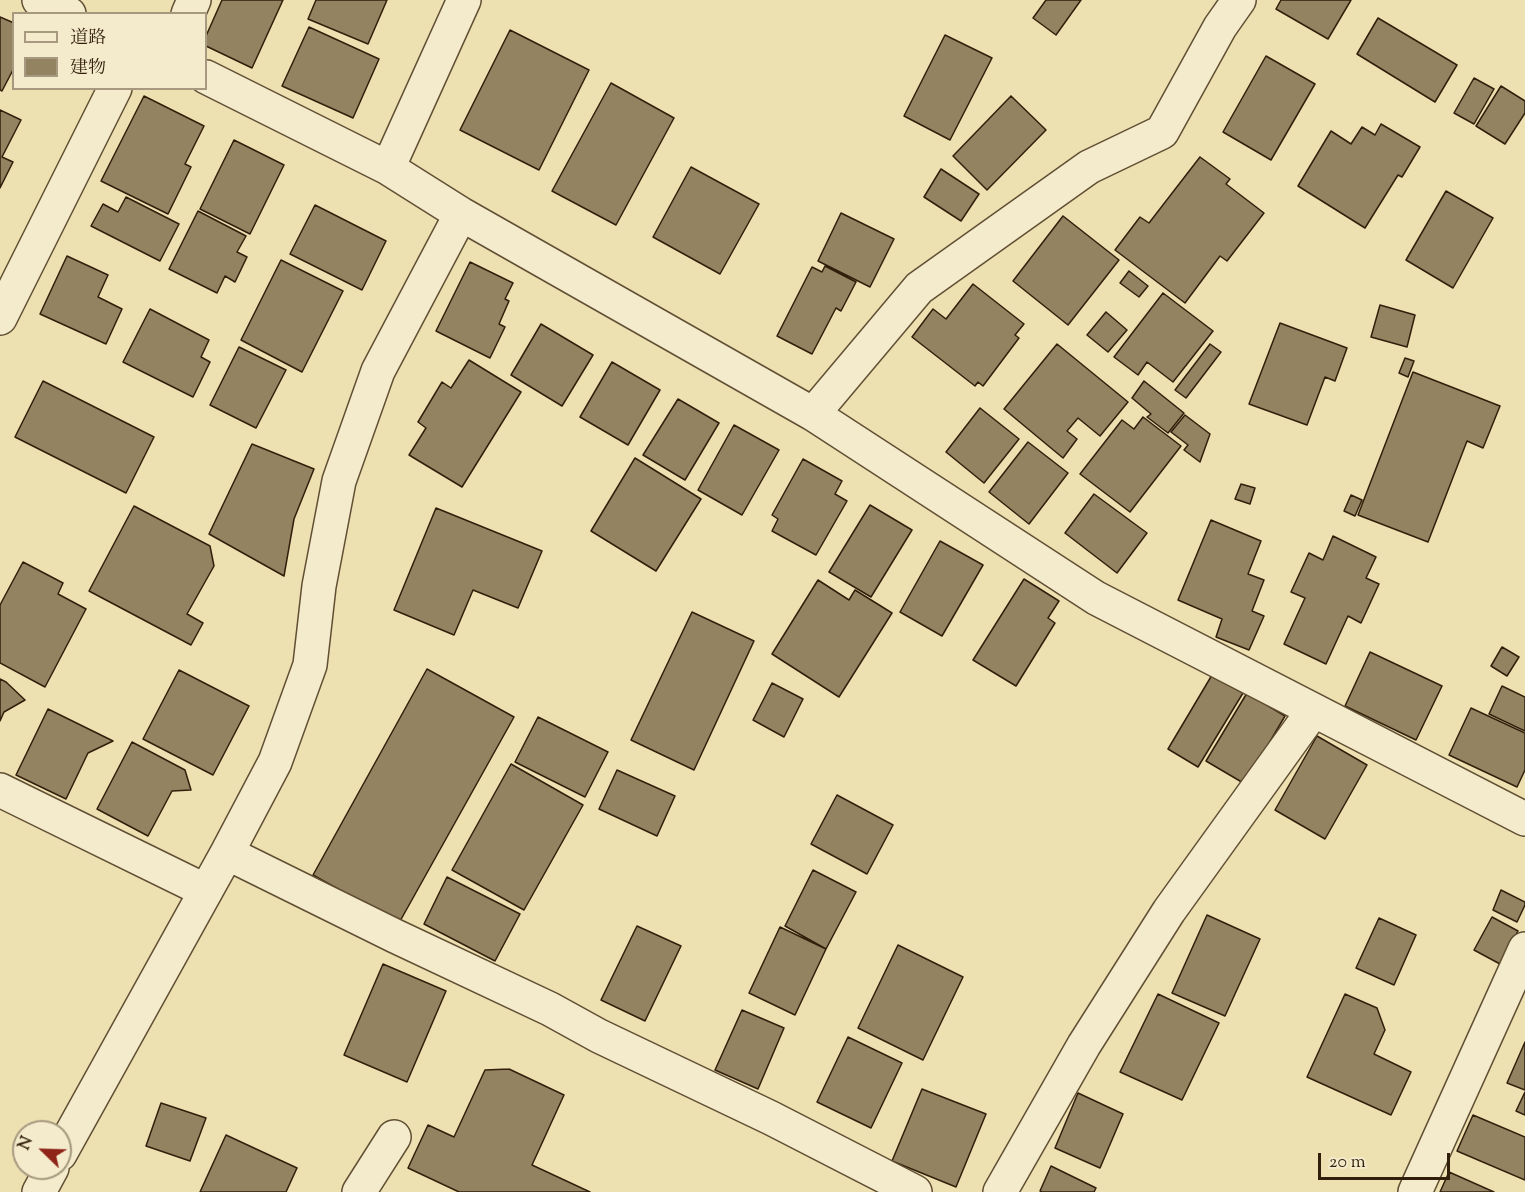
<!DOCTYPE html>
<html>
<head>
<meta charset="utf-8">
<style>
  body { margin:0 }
  #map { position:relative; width:1525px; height:1192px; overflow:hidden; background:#ede0b1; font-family:"Sorts Mill Goudy","Noto Serif JP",serif }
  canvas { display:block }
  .legend { position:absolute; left:12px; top:12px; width:195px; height:78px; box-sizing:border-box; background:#f3ebcc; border:2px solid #a6997f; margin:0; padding:8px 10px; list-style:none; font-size:18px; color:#321f0b }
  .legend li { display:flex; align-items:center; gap:12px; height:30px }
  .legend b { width:30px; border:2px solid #a6997f }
  .north { position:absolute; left:12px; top:1120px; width:60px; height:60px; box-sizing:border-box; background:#f3ebcc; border:2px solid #a6997f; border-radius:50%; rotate:293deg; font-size:16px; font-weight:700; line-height:24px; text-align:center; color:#321f0b }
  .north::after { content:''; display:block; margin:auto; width:21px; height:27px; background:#8f2418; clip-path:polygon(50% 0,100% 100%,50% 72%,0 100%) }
  .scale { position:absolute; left:1318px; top:1153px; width:132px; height:27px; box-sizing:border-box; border:3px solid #321f0b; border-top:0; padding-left:8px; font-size:18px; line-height:21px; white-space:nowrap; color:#321f0b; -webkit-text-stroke:4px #f3ebcc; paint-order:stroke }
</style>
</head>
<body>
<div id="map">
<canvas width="1525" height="1192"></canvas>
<ul class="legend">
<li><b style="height:8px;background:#f3ebcc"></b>道路</li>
<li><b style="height:16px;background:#938361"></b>建物</li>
</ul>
<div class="north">N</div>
<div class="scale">20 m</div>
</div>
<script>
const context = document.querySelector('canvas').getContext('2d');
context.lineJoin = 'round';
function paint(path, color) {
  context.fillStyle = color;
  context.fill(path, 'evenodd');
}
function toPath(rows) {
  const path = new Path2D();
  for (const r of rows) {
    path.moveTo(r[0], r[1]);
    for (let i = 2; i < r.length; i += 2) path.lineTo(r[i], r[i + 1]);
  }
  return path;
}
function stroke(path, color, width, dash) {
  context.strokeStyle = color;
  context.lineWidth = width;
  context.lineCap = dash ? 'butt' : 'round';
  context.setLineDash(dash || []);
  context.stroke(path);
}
const building = toPath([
  [222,0,283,0,252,68,206,46,206,36,222,0],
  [316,0,387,0,368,44,308,19,316,0],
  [1046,0,1081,0,1056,35,1033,18,1046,0],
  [1281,0,1351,0,1328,39,1276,9,1281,0],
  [0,17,14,23,14,68,2,91,0,90,0,17],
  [1378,18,1457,65,1435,102,1357,54,1378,18],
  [309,27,379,59,353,118,282,86,309,27],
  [510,30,589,70,539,170,460,130,510,30],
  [945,35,992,58,950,140,904,116,945,35],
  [1266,56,1315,84,1271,160,1223,132,1266,56],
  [1474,78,1494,89,1474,124,1454,113,1474,78],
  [611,83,674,118,616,225,552,191,611,83],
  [1501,86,1525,101,1525,113,1505,144,1476,126,1501,86],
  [144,96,204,126,185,164,191,167,168,214,101,181,144,96],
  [1011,96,1046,130,987,190,953,156,1011,96],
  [0,110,21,120,2,157,13,162,0,188,0,110],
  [1381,124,1420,147,1402,177,1398,175,1365,228,1298,186,1331,131,1351,144,1362,127,1375,135,1381,124],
  [234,140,284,165,250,234,200,209,234,140],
  [1200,157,1230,179,1226,184,1264,213,1227,261,1220,256,1185,303,1115,250,1140,217,1149,223,1200,157],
  [691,167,759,204,720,274,653,237,691,167],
  [941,169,979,194,961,221,924,197,941,169],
  [1446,191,1493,218,1453,288,1406,260,1446,191],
  [126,197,179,224,160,261,91,226,103,204,118,212,126,197],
  [315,205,386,241,362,290,290,254,315,205],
  [198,211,246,236,237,252,247,257,235,282,225,276,217,293,169,269,198,211],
  [841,213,894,239,870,287,818,261,841,213],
  [1063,216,1119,260,1068,325,1013,281,1063,216],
  [67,256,108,275,98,297,122,309,106,344,40,314,67,256],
  [281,260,343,291,302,372,241,340,281,260],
  [470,262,513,283,505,299,509,301,499,324,505,327,490,358,436,331,470,262],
  [825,266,856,282,841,311,836,308,812,354,777,336,812,267,822,272,825,266],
  [1129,271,1148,286,1139,297,1120,283,1129,271],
  [973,284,1024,324,1015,335,1019,338,983,386,978,382,975,386,912,337,933,309,946,319,973,284],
  [1163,293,1213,331,1173,382,1147,362,1138,375,1114,357,1163,293],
  [1380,305,1415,315,1407,347,1371,337,1380,305],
  [150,309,209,340,201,357,210,362,193,397,123,362,150,309],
  [1106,312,1127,330,1108,352,1087,335,1106,312],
  [1280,323,1347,348,1335,381,1325,377,1307,425,1249,404,1280,323],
  [541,324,593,355,562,406,511,375,541,324],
  [1057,344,1128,402,1100,436,1078,418,1067,431,1077,439,1063,458,1004,409,1057,344],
  [1210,344,1221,352,1186,398,1175,390,1210,344],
  [239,347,286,370,256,428,210,405,239,347],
  [1405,358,1414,361,1408,377,1399,373,1405,358],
  [469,360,521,392,462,487,409,455,426,428,418,422,442,382,451,388,469,360],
  [612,362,660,390,628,445,580,417,612,362],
  [1413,372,1500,406,1483,448,1467,441,1428,542,1358,515,1413,372],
  [43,381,154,437,126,493,15,437,43,381],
  [1144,381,1184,413,1168,433,1147,417,1151,414,1132,398,1144,381],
  [678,399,719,423,685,480,643,455,678,399],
  [980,408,1019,439,984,483,946,452,980,408],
  [1185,415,1210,434,1200,462,1184,450,1188,445,1171,432,1185,415],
  [1143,417,1181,446,1130,512,1080,474,1122,420,1134,429,1143,417],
  [734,425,779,450,742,515,698,490,734,425],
  [1028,442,1068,473,1029,524,989,492,1028,442],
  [252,444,314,469,294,519,284,576,209,534,252,444],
  [635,458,701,499,656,571,591,531,635,458],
  [803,459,842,481,835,494,847,501,816,555,772,531,778,519,772,515,803,459],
  [1241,484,1255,488,1250,504,1235,499,1241,484],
  [1094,494,1147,533,1117,573,1065,533,1094,494],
  [1351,495,1362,500,1355,516,1344,511,1351,495],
  [870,505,912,530,871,597,829,572,870,505],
  [134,506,210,546,214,566,187,614,203,623,191,645,89,591,134,506],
  [436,508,542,551,518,608,473,590,454,635,394,610,436,508],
  [1211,520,1261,541,1248,574,1264,580,1252,611,1264,616,1249,650,1216,637,1222,619,1178,600,1211,520],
  [1333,536,1376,557,1366,578,1379,584,1361,623,1348,616,1326,664,1284,644,1305,598,1291,592,1309,553,1323,560,1333,536],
  [940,541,983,565,942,636,900,612,940,541],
  [23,562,63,583,58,594,86,609,45,687,0,663,0,605,23,562],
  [1024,579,1059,601,1048,618,1055,623,1016,686,973,660,1024,579],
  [818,580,849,600,855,590,892,613,839,697,772,654,818,580],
  [692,612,754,641,694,770,631,740,692,612],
  [1502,647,1519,657,1507,676,1491,666,1502,647],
  [1370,652,1442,686,1416,740,1345,706,1370,652],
  [427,669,514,717,399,923,313,875,427,669],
  [179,670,249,706,213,775,143,739,179,670],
  [1212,675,1243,693,1198,767,1168,749,1212,675],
  [0,679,6,682,25,700,4,712,0,721,0,679],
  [772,683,803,699,784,737,753,720,772,683],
  [1502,686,1525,697,1525,731,1489,714,1502,686],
  [1247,693,1285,716,1245,784,1206,761,1247,693],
  [1471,708,1525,733,1525,770,1517,787,1449,755,1471,708],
  [48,709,113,741,88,753,66,799,16,775,48,709],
  [538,717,608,752,585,797,515,762,538,717],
  [1317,736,1367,765,1325,839,1275,810,1317,736],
  [132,742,185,770,191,790,172,791,148,836,97,809,132,742],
  [511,764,583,805,524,910,452,870,511,764],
  [617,770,675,796,657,836,599,809,617,770],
  [837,795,893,825,867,874,811,844,837,795],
  [813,870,856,892,826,949,785,926,813,870],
  [447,877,520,914,495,961,424,924,447,877],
  [1501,890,1525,902,1525,905,1517,922,1493,910,1501,890],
  [1207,915,1260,939,1225,1016,1172,993,1207,915],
  [1492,917,1518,931,1500,964,1474,950,1492,917],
  [1379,918,1416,935,1394,985,1356,968,1379,918],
  [637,926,681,946,645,1021,601,1000,637,926],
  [780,927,826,949,795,1015,749,993,780,927],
  [898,945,963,977,923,1060,858,1028,898,945],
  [383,964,446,991,407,1082,344,1055,383,964],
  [1158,994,1219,1023,1182,1100,1120,1072,1158,994],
  [1345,994,1377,1008,1385,1030,1374,1054,1411,1072,1391,1115,1307,1077,1345,994],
  [742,1010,784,1028,758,1089,715,1070,742,1010],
  [848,1037,902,1063,871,1128,817,1102,848,1037],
  [1525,1042,1525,1090,1507,1083,1525,1042],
  [509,1069,564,1095,532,1165,590,1192,459,1192,408,1168,428,1125,454,1137,485,1070,509,1069],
  [922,1089,986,1114,956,1187,892,1161,922,1089],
  [1525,1092,1525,1115,1516,1111,1525,1092],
  [1078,1093,1123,1114,1100,1168,1055,1148,1078,1093],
  [161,1103,206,1118,190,1161,146,1146,161,1103],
  [1473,1115,1525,1137,1525,1180,1457,1151,1473,1115],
  [226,1135,297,1168,286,1192,200,1192,226,1135],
  [1051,1166,1096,1188,1094,1192,1042,1192,1040,1191,1051,1166],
  [1449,1172,1494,1192,1440,1192,1449,1172]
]);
const minor = toPath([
  [39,0,69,14],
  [188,14,194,0],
  [206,77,388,168,461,214,813,414,1096,598,1525,819],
  [388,168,464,0],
  [0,318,115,88],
  [813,414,919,288,1089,167,1162,132,1220,27,1239,0],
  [0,790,206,891],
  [227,853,395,936,550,1009,599,1036,771,1118,915,1192],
  [60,1154,227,853,275,762,310,665,319,586,339,481,378,371,461,214],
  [39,1192,52,1168],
  [359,1192,394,1137],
  [1000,1192,1084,1045,1169,911,1313,711],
  [1415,1192,1525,949]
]);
paint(building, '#938361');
stroke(building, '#321f0b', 1.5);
stroke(minor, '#614f34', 36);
stroke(minor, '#f3ebcc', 33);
</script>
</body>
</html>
